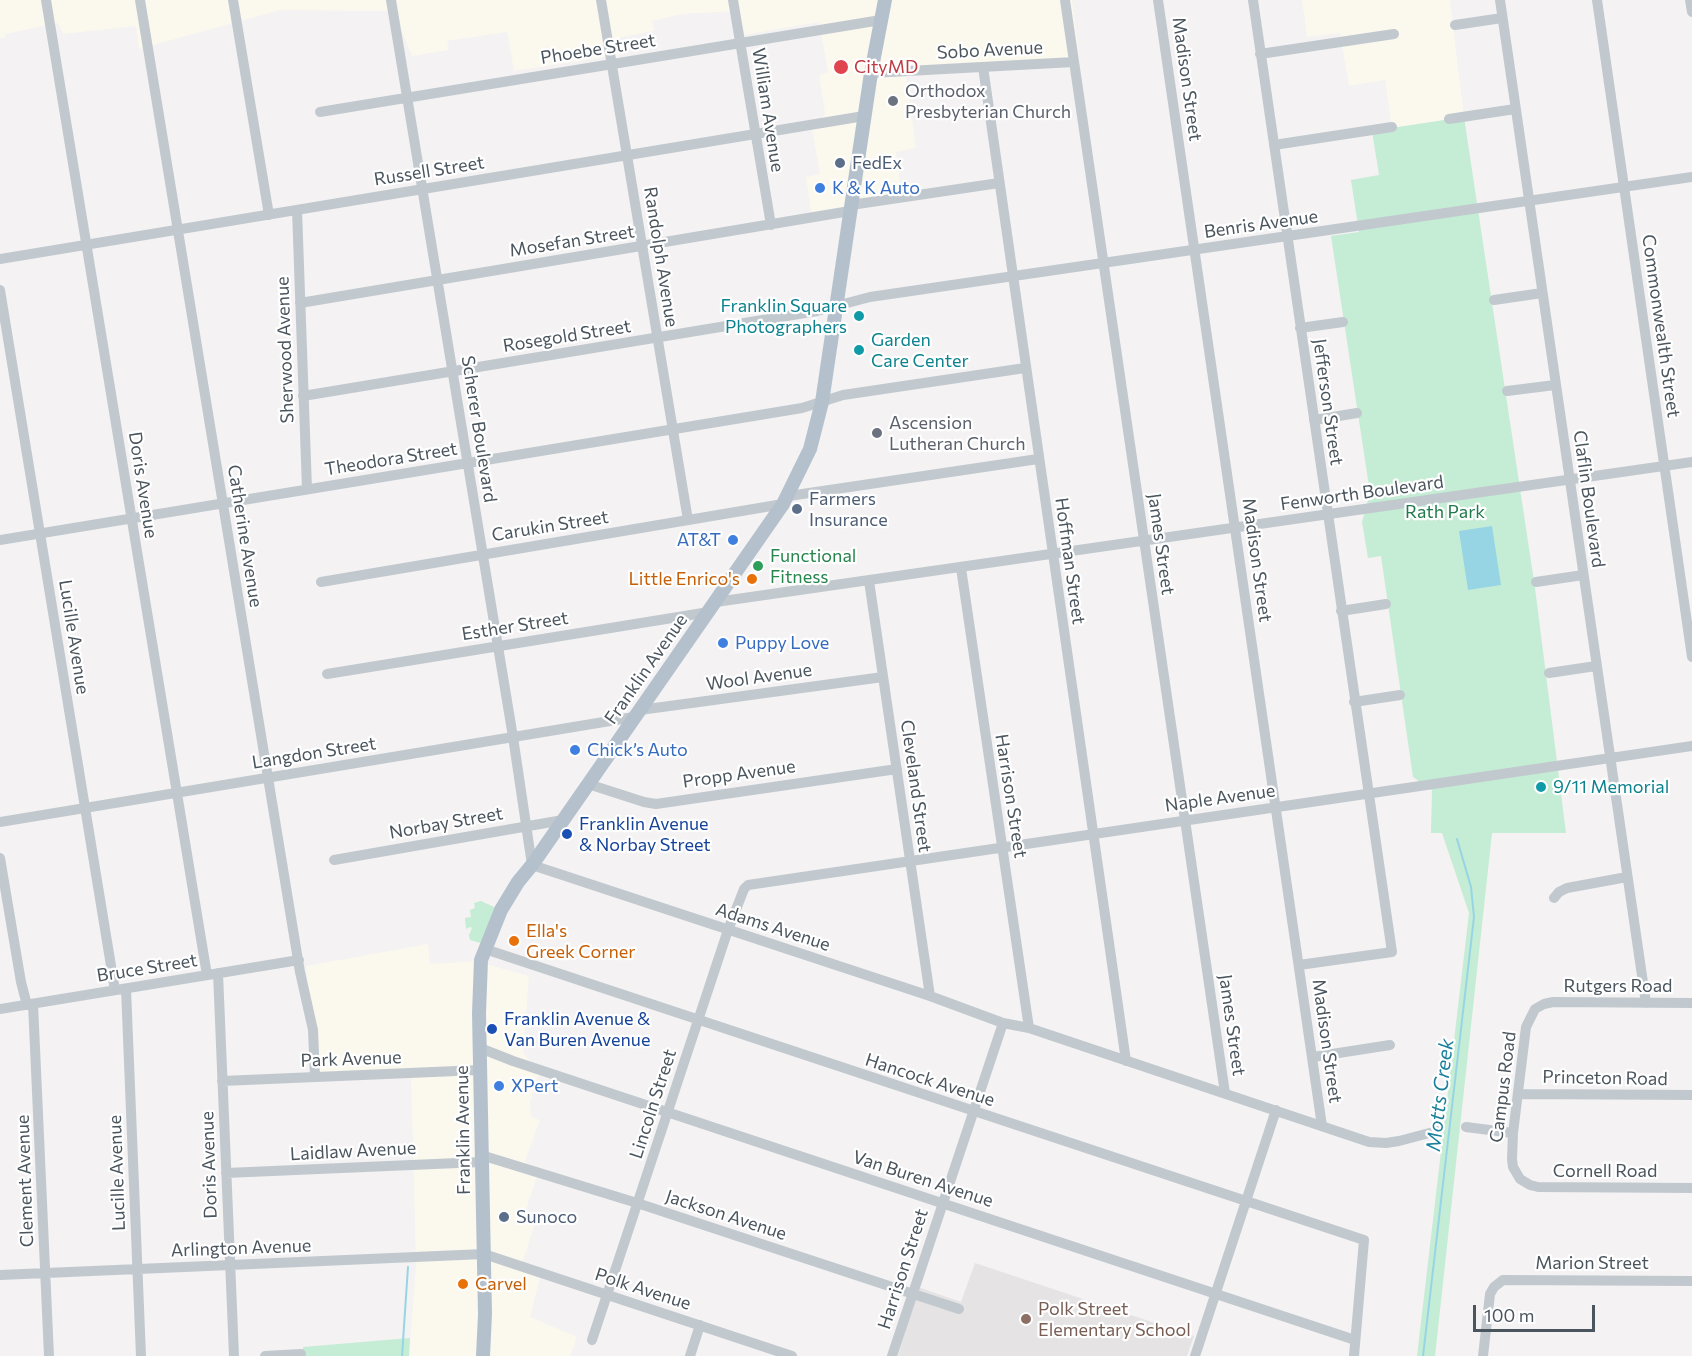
<!DOCTYPE html>
<html>
<head>
<meta charset="utf-8">
<style>
  body { margin:0 }
  #map { position:relative; width:1692px; height:1356px; overflow:hidden; background:#f4f2f2; font-family:Commissioner,sans-serif }
  canvas { display:block }
  .scale { position:absolute; left:1473px; top:1305px; width:122px; height:27px; box-sizing:border-box; border:3px solid #4b555e; border-top:0; padding-left:8px; font-size:18px; line-height:21px; white-space:nowrap; color:#4b555e; -webkit-text-stroke:4px #fff; paint-order:stroke }
</style>
</head>
<body>
<div id="map">
<canvas width="1692" height="1356"></canvas>
<div class="scale">100 m</div>
</div>
<script>
const context = document.querySelector('canvas').getContext('2d');
context.lineJoin = 'round';
function paint(path, color) {
  context.fillStyle = color;
  context.fill(path, 'evenodd');
}
function toPath(rows) {
  const path = new Path2D();
  for (const r of rows) {
    path.moveTo(r[0], r[1]);
    for (let i = 2; i < r.length; i += 2) path.lineTo(r[i], r[i + 1]);
  }
  return path;
}
function stroke(path, color, width, dash) {
  context.strokeStyle = color;
  context.lineWidth = width;
  context.lineCap = dash ? 'butt' : 'round';
  context.setLineDash(dash || []);
  context.stroke(path);
}
function write(font, color, halo, rows, align = 'center') {
  context.font = font + ' Commissioner,sans-serif';
  context.lineWidth = 4.5;
  context.setLineDash([]);
  context.textBaseline = 'middle';
  context.strokeStyle = halo;
  context.fillStyle = color;
  for (const [text, x, y, turn = 0] of rows) {
    context.save();
    context.translate(x, y);
    context.rotate((+turn || 0) * Math.PI / 180);
    context.textAlign = isNaN(turn) ? turn : align;
    if (halo) context.strokeText(text, 0, 0);
    context.fillText(text, 0, 0);
    context.restore();
  }
}
const commercial = toPath([
  [0,0,1072,0,1080,65,906,76,916,148,896,152,902,197,812,219,806,177,820,174,812,129,825,114,819,75,828,72,819,22,744,35,739,11,682,14,652,21,654,31,617,38,619,55,514,71,507,32,447,41,449,50,412,56,393,11,280,10,139,49,136,26,63,34,58,23,5,34,5,38,0,38],
  [1302,0,1450,0,1464,117,1392,128,1385,80,1349,86,1340,33,1307,37],
  [428,944,430,964,475,961,529,976,523,1052,539,1074,530,1102,531,1117,540,1120,525,1161,537,1176,524,1216,536,1220,521,1267,541,1274,530,1317,577,1337,570,1356,409,1356,416,1265,411,1075,318,1073,306,966]
]);
const education = toPath([
  [975,1263,1194,1336,1187,1356,898,1356,918,1287,961,1302]
]);
const green = toPath([
  [1464,117,1535,588,1566,833,1492,833,1435,1356,1417,1356,1469,913,1442,833,1431,833,1432,790,1413,777,1381,556,1368,558,1362,522,1370,493,1331,236,1359,232,1351,180,1379,175,1372,131],
  [481,901,501,910,487,945,470,940,469,935,472,928,470,927,466,929,465,918,471,917,470,910,475,908,474,903],
  [410,1338,409,1356,303,1356,303,1347]
]);
const water = toPath([
  [1492,526,1501,585,1468,590,1459,531]
]);
const stream = toPath([
  [402,1356,408,1267],
  [1423,1356,1474,917,1471,887,1457,839]
]);
const minor = toPath([
  [46,0,207,975],
  [140,0,300,972,313,1030,315,1077],
  [233,0,269,215],
  [391,0,513,737,532,865,930,996,1003,1023,1029,1028,1369,1142,1386,1143,1399,1141,1437,1131],
  [601,0,688,520],
  [733,0,771,225],
  [1065,0,1225,1093],
  [1158,0,1322,1126],
  [1253,0,1392,952,1299,965],
  [1500,0,1646,1003],
  [1597,0,1692,657],
  [1690,0,1692,12],
  [1455,25,1502,18],
  [1260,54,1394,34],
  [983,67,1126,1061],
  [871,73,1074,62],
  [320,112,881,20],
  [1449,119,1515,109],
  [1274,145,1392,127],
  [851,205,999,183],
  [297,210,307,489],
  [0,259,864,116],
  [0,290,115,990],
  [1494,300,1542,293],
  [300,303,850,211],
  [1300,328,1343,322],
  [1507,391,1555,385],
  [303,396,817,311,870,297,1692,177],
  [1314,420,1357,413],
  [789,496,1038,459],
  [0,540,802,408,843,395,1025,368],
  [961,568,1029,1028],
  [869,581,930,996],
  [321,582,783,504],
  [1536,582,1583,575],
  [716,602,1692,462],
  [1341,611,1386,604],
  [1549,673,1596,666],
  [327,674,709,612],
  [1354,702,1400,695],
  [640,710,883,677],
  [588,784,644,802,656,804,897,769],
  [0,822,634,717],
  [0,858,21,982,27,1005],
  [334,860,563,820],
  [1554,898,1559,892,1567,888,1627,877],
  [485,949,1364,1240,1354,1356],
  [218,973,234,1356],
  [126,989,141,1356],
  [1692,1003,1553,1002,1544,1004,1535,1009,1526,1027,1513,1133,1512,1159,1513,1167,1520,1179,1530,1185,1538,1187,1692,1188],
  [33,1004,49,1356],
  [0,1009,299,960],
  [480,1048,513,1061,1355,1340],
  [1313,1057,1390,1045],
  [222,1081,480,1070],
  [1518,1094,1692,1095],
  [1466,1127,1513,1133],
  [481,1155,637,1203,959,1309],
  [226,1173,481,1162],
  [0,1275,484,1254,792,1356],
  [592,1340,728,930,744,889,748,885,1692,746],
  [265,1356,301,1354],
  [690,1356,700,1325],
  [892,1356,1003,1023],
  [1195,1356,1276,1110],
  [1483,1356,1490,1294,1494,1287,1503,1280,1692,1281]
]);
const major = toPath([
  [483,1356,485,1314,479,1013,481,960,501,910,518,882,532,865,783,504,810,449,822,402,871,73,885,0]
]);
const markers = [
  [841,67,8,"#e0444e"],
  [893,101,6,"#6b7280"],
  [840,163,6,"#5c6f8a"],
  [820,188,6,"#3f7fe0"],
  [859,316,6,"#0f9aa8"],
  [859,350,6,"#0f9aa8"],
  [877,433,6,"#6b7280"],
  [797,509,6,"#5c6f8a"],
  [733,540,6,"#3f7fe0"],
  [758,566,6,"#2e9e5b"],
  [752,579,6,"#e8710a"],
  [723,643,6,"#3f7fe0"],
  [575,750,6,"#3f7fe0"],
  [1541,787,6,"#0f9aa8"],
  [567,834,6,"#1a4fb4"],
  [514,941,6,"#e8710a"],
  [492,1029,6,"#1a4fb4"],
  [499,1086,6,"#3f7fe0"],
  [504,1217,6,"#5c6f8a"],
  [463,1284,6,"#e8710a"],
  [1026,1319,6,"#8d6e63"]
];
const streetNames = [
  ["Phoebe Street",598,49,-9],
  ["Sobo Avenue",990,50,-3],
  ["Madison Street",1187,79,82],
  ["William Avenue",768,110,81],
  ["Russell Street",429,171,-9],
  ["Benris Avenue",1261,224,-8],
  ["Mosefan Street",572,241,-9],
  ["Randolph Avenue",661,257,81],
  ["Commonwealth Street",1661,326,82],
  ["Rosegold Street",567,336,-9],
  ["Sherwood Avenue",285,350,-92],
  ["Jefferson Street",1328,402,82],
  ["Scherer Boulevard",479,429,81],
  ["Theodora Street",391,459,-9],
  ["Doris Avenue",143,485,81],
  ["Fenworth Boulevard",1362,493,-8],
  ["Claflin Boulevard",1589,499,82],
  ["Carukin Street",550,526,-9],
  ["Catherine Avenue",245,536,81],
  ["James Street",1161,544,82],
  ["Madison Street",1257,560,82],
  ["Hoffman Street",1070,561,82],
  ["Esther Street",515,626,-9],
  ["Lucille Avenue",74,637,81],
  ["Franklin Avenue",646,669,-55],
  ["Wool Avenue",759,677,-8],
  ["Langdon Street",314,753,-9],
  ["Propp Avenue",739,774,-8],
  ["Cleveland Street",916,786,82],
  ["Harrison Street",1011,796,81],
  ["Naple Avenue",1220,798,-8],
  ["Norbay Street",446,823,-10],
  ["Adams Avenue",773,927,18],
  ["Bruce Street",147,968,-9],
  ["Rutgers Road",1618,986],
  ["James Street",1232,1025,82],
  ["Madison Street",1327,1041,82],
  ["Park Avenue",351,1059,-2],
  ["Princeton Road",1605,1078,1],
  ["Hancock Avenue",930,1080,18],
  ["Campus Road",1503,1087,-83],
  ["Lincoln Street",653,1104,-72],
  ["Franklin Avenue",463,1130,-91],
  ["Laidlaw Avenue",353,1151,-3],
  ["Doris Avenue",209,1165,-92],
  ["Cornell Road",1605,1171],
  ["Lucille Avenue",117,1173,-92],
  ["Van Buren Avenue",923,1179,18],
  ["Clement Avenue",25,1181,-92],
  ["Jackson Avenue",726,1215,18],
  ["Arlington Avenue",241,1248,-2],
  ["Marion Street",1592,1263],
  ["Harrison Street",903,1269,-72],
  ["Polk Avenue",643,1289,18]
];
const healthNames = [
  ["CityMD",854,67]
];
const worshipNames = [
  ["Orthodox",905,91],
  ["Presbyterian Church",905,112],
  ["Ascension",889,423],
  ["Lutheran Church",889,444]
];
const serviceNames = [
  ["FedEx",852,163],
  ["Farmers",809,499],
  ["Insurance",809,520],
  ["Sunoco",516,1217]
];
const shopNames = [
  ["K & K Auto",832,188],
  ["AT&T",721,540,"right"],
  ["Puppy Love",735,643],
  ["Chick’s Auto",587,750],
  ["XPert",511,1086]
];
const cultureNames = [
  ["Franklin Square",847,306,"right"],
  ["Photographers",847,327,"right"],
  ["Garden",871,340],
  ["Care Center",871,361],
  ["9/11 Memorial",1553,787]
];
const parkNames = [
  ["Rath Park",1445,512]
];
const leisureNames = [
  ["Functional",770,556],
  ["Fitness",770,577]
];
const foodNames = [
  ["Little Enrico's",740,579,"right"],
  ["Ella's",526,931],
  ["Greek Corner",526,952],
  ["Carvel",475,1284]
];
const transitNames = [
  ["Franklin Avenue",579,824],
  ["& Norbay Street",579,845],
  ["Franklin Avenue &",504,1019],
  ["Van Buren Avenue",504,1040]
];
const educationNames = [
  ["Polk Street",1038,1309],
  ["Elementary School",1038,1330]
];
const waterNames = [
  ["Motts Creek",1440,1095,-83]
];
paint(commercial, '#fbf8ee');
paint(education, '#e5e3e3');
paint(green, '#c5ecd4');
paint(water, '#97d5e5');
stroke(stream, '#97d5e5', 2);
stroke(minor, '#c1c9cf', 10);
stroke(major, '#b4c1cd', 14);
for (const [x, y, r, color] of markers) {
  const dot = new Path2D();
  dot.arc(x, y, r, 0, 2 * Math.PI);
  context.fillStyle = color;
  context.fill(dot);
  stroke(dot, '#fff', 2);
}
write('18px', '#4b555e', '#fff', streetNames);
write('18px', '#be3a42', '#fff', healthNames, 'left');
write('18px', '#5b616d', '#fff', worshipNames, 'left');
write('18px', '#4e5e75', '#fff', serviceNames, 'left');
write('18px', '#366cbe', '#fff', shopNames, 'left');
write('18px', '#0d838f', '#fff', cultureNames, 'left');
write('18px', '#207a4d', '#fff', parkNames);
write('18px', '#27864d', '#fff', leisureNames, 'left');
write('18px', '#c56008', '#fff', foodNames, 'left');
write('18px', '#164399', '#fff', transitNames, 'left');
write('18px', '#785e54', '#fff', educationNames, 'left');
write('italic 20px', '#1a809b', '#fff', waterNames);
</script>
</body>
</html>
